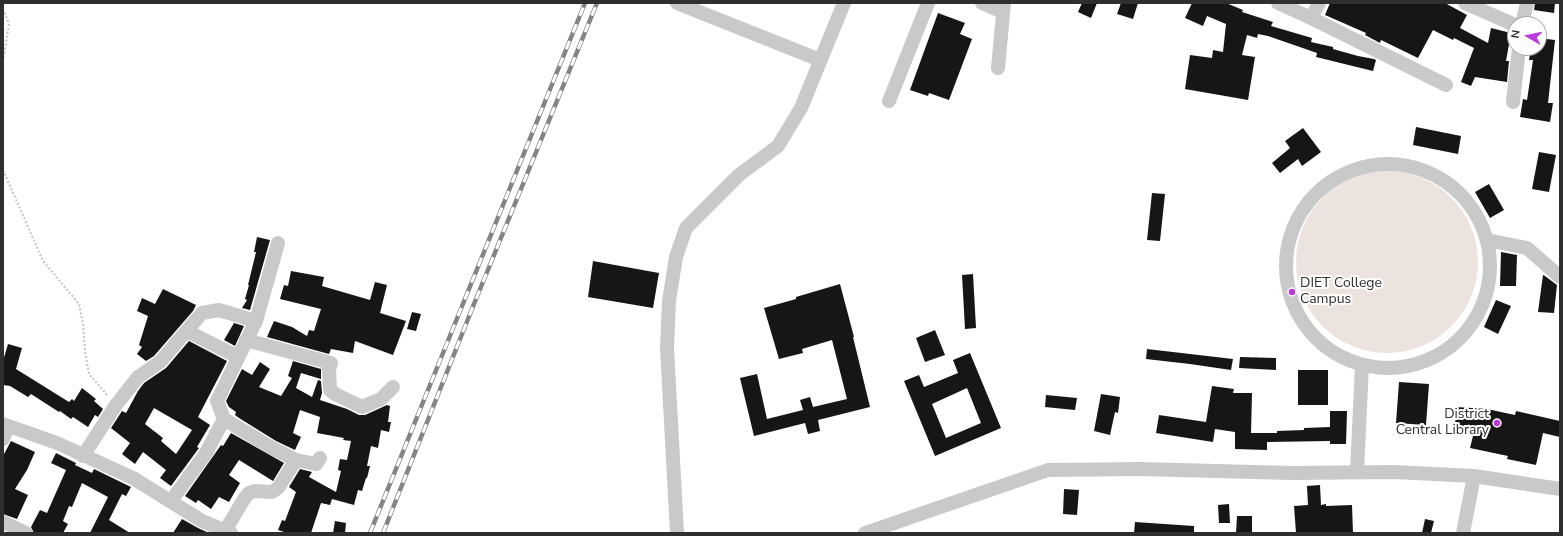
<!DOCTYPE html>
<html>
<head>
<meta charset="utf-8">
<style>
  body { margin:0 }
  #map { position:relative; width:1563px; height:536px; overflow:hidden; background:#fff; font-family:"Nunito Sans",sans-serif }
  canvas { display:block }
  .frame { position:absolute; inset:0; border:4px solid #2f2f2f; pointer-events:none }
  .north { position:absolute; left:1507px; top:16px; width:40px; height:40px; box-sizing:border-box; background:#fff; border:1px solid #acacac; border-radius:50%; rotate:279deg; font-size:11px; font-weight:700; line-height:16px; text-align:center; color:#2f2f2f }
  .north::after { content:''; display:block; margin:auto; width:14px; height:18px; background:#bd38df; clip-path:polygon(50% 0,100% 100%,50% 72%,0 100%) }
</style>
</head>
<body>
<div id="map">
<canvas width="1563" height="536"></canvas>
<div class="frame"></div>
<div class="north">N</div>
</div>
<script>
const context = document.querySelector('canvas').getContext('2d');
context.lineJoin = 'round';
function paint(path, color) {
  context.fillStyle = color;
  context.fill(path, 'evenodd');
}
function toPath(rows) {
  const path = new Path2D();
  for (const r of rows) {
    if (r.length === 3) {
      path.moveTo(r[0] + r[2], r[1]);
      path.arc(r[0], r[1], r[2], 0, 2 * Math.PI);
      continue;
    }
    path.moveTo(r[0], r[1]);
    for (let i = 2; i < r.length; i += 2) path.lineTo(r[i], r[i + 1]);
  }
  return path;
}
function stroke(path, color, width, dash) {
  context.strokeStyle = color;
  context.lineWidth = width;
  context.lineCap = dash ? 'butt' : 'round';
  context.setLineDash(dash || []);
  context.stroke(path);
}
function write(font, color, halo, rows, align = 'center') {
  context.font = font + ' "Nunito Sans",sans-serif';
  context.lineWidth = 4;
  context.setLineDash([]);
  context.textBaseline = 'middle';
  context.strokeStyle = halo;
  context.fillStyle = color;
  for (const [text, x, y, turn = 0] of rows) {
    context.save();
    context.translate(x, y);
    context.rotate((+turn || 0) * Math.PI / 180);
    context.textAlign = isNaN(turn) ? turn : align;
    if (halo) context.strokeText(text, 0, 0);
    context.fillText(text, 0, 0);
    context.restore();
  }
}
const green = toPath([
  [1387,262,91]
]);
const building = toPath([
  [1082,3,1097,3,1091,18,1078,12],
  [1121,3,1138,3,1133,19,1117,14],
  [1192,3,1226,3,1243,10,1242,12,1273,22,1271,26,1312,38,1311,42,1333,47,1333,49,1358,56,1374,59,1376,60,1373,71,1316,57,1317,53,1268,36,1258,34,1257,38,1247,35,1242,55,1255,57,1248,100,1185,89,1190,55,1212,58,1213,50,1223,52,1226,24,1207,16,1203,26,1185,18],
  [1330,3,1445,3,1467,15,1460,28,1488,43,1491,28,1511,33,1506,61,1509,61,1507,82,1475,77,1471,86,1461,82,1474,48,1454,38,1453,40,1433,30,1418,58,1381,40,1380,43,1365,35,1366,33,1325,15],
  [1535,3,1555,3,1554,13,1534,10],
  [938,13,965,23,960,34,972,39,949,100,929,93,928,96,910,90],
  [1539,38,1555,40,1548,103,1553,103,1550,122,1520,117,1523,99,1527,100,1533,60,1529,60,1531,48,1539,48],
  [1416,127,1461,136,1458,154,1413,145],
  [1303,128,1321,152,1302,166,1298,159,1280,173,1272,163,1290,148,1285,141],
  [1539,152,1556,155,1549,192,1532,189],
  [1489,184,1504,210,1490,218,1475,192],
  [1152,193,1165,194,1160,241,1147,240],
  [257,237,270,240,250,310,242,308,247,300,245,299,249,285,248,285,256,252,254,252],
  [1501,252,1517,255,1516,286,1500,286],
  [593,261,659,273,653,308,588,297],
  [291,271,324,277,322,286,370,300,375,282,387,285,380,313,406,321,393,355,355,341,353,353,331,349,329,354,267,337,274,321,292,327,307,336,309,330,314,331,321,309,280,299,284,285,288,286],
  [973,274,976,328,965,329,962,275],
  [1543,275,1545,276,1557,285,1554,313,1538,312],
  [840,284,854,337,853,337,870,407,818,420,820,431,808,434,805,423,754,436,740,378,757,374,767,419,803,410,800,400,810,397,813,407,847,399,832,340,802,349,803,353,779,359,764,308,796,299,796,297],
  [163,289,196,305,193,311,154,356,146,361,137,354,142,347,139,345,148,316,137,311,142,298,155,304],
  [1496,300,1511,306,1498,334,1484,327],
  [412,312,421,314,416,331,407,329],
  [234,323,244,326,235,346,224,340],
  [935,330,945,355,925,362,916,338],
  [189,341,227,361,198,417,210,425,197,447,199,448,171,486,160,478,166,470,143,452,135,464,122,454,130,443,111,428,122,411,126,413,138,391,144,383,166,368],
  [154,408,192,430,176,454,161,441,163,438,145,424],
  [8,344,22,348,16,369,69,402,72,399,74,401,82,388,96,399,94,401,103,409,98,417,95,415,88,427,73,417,71,419,60,411,59,412,31,394,28,397,10,386,3,385,3,361],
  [1147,349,1233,359,1231,370,1190,364,1146,359],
  [970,353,1001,428,935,456,904,381,919,375,924,387,958,373,953,360],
  [967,388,981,423,946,438,932,404],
  [1240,357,1276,358,1276,370,1239,368],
  [293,361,321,369,321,379,301,373,296,388,312,397,318,380,321,381,322,393,320,400,347,409,359,415,365,415,387,405,390,406,388,422,391,422,389,432,381,430,378,448,371,446,367,466,370,466,367,478,366,478,362,491,358,490,354,505,332,499,330,505,321,503,311,533,287,533,278,530,282,520,285,521,296,492,289,487,300,469,312,472,309,477,336,492,341,471,338,470,340,459,347,460,351,441,343,440,344,438,317,433,320,417,300,410,293,433,301,437,295,450,276,441,239,418,235,415,236,412,229,407,226,401,242,369,252,375,260,362,270,369,259,387,281,396,292,378,288,376],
  [1298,370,1328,370,1328,405,1298,405],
  [1399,382,1429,384,1426,425,1396,423],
  [1212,386,1234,389,1233,393,1252,393,1251,433,1277,433,1277,431,1304,430,1304,428,1330,427,1330,411,1347,411,1346,444,1330,444,1330,441,1267,442,1267,450,1235,449,1235,432,1215,429,1213,442,1156,433,1159,415,1206,422],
  [1101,394,1120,397,1118,413,1115,412,1110,435,1094,431],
  [1046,395,1077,398,1075,410,1045,407],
  [1456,407,1487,409,1515,415,1516,411,1560,421,1560,437,1543,433,1536,465,1507,459,1508,456,1470,448,1475,428,1455,427],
  [231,433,284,463,273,481,239,460,229,475,240,483,229,502,219,497,211,509,198,500,196,503,185,496,221,445,223,446],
  [11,441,35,452,27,470,15,489,28,495,17,519,3,514,3,456],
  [56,453,76,463,75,465,92,473,94,469,131,487,126,496,122,494,109,520,130,533,90,533,108,497,82,483,72,507,69,506,63,521,68,524,63,533,34,533,31,527,40,510,47,513,66,470,51,463],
  [1320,485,1321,505,1326,504,1326,506,1352,505,1353,533,1296,533,1294,506,1308,505,1307,486],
  [1064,489,1079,490,1077,515,1063,514],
  [1229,504,1230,523,1219,523,1218,505],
  [1237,516,1252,516,1252,533,1236,533],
  [182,519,198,528,209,533,173,533],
  [1425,519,1434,521,1431,533,1422,533],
  [335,521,346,523,345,533,333,533],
  [1135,522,1194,526,1194,533,1134,533]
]);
const path = toPath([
  [3,9,9,24,3,61],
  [3,170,43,261,79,304,83,324,85,351,89,374,107,395]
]);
const minor = toPath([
  [677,3,820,60],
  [982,3,1003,12],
  [1278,3,1311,18,1319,3],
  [1465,3,1515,25],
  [1311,18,1446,85],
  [1522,24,1527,3],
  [998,68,1004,3],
  [889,101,928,3],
  [1513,102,1519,48],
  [1388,266,102],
  [1487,240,1527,248,1560,277],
  [278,243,256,321,217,401,224,419,272,448,296,460],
  [187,331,238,357],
  [246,340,331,363,329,369,330,390,335,394,362,407,381,399,393,387],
  [3,424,57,443,133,478,202,521,231,533],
  [3,439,8,426],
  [83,456,116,405,138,377,160,362,202,313,219,310,256,321],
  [1357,472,1362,365],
  [171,501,206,453,224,419],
  [3,522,26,533],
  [225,531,244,499,249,493,254,491,272,492,278,488,296,460,316,464,320,458],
  [677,533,667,348,669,301,676,257,686,228,739,175,778,146,801,108,844,3],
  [865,533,1048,470,1140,469,1292,473,1394,472,1474,476,1560,489],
  [1463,533,1474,476]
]);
const rail = toPath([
  [370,533,585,3],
  [383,533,474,304,597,3]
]);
const markers = [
  [1292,292,4,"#bd38df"],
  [1497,423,4,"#bd38df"]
];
const poiNames = [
  ["DIET College",1300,284],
  ["Campus",1300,300],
  ["District",1489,415,"right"],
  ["Central Library",1489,431,"right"]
];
paint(green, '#ece2de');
paint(building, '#161616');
stroke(path, '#c3c3c3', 2, [2, 2]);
stroke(minor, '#c9c9c9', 14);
stroke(rail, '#848484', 4.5);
stroke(rail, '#fff', 3, [9]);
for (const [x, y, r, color] of markers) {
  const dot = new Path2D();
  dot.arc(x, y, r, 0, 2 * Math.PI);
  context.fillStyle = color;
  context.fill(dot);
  stroke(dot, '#fff', 1.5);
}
write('14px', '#2f2f2f', '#fff', poiNames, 'left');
</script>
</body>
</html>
